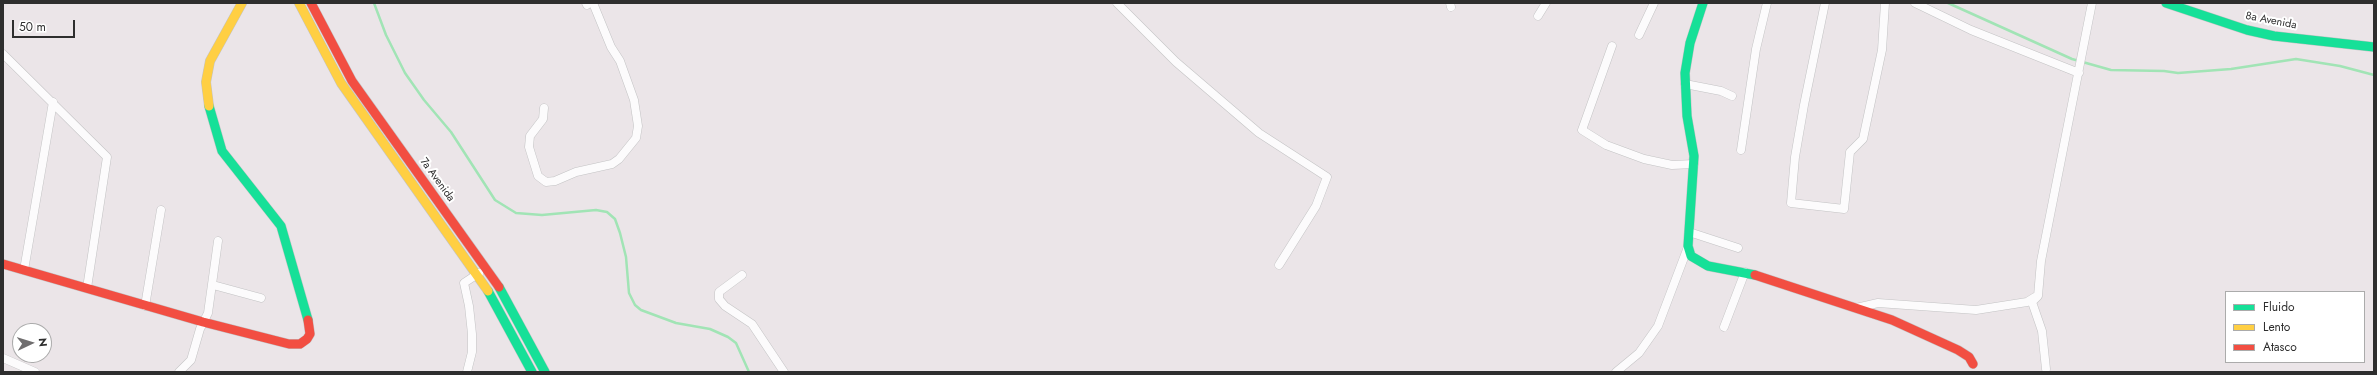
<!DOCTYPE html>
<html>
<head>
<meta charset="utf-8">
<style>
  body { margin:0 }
  #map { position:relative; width:2377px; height:375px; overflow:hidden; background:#ebe5e8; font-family:Jost,sans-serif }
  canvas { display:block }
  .frame { position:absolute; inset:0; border:4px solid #2e2e2e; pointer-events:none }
  .legend { position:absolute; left:2225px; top:291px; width:140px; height:72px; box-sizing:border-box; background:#fff; border:1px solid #ababab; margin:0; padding:5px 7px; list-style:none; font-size:12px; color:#2e2e2e }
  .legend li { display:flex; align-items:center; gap:8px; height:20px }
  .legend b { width:20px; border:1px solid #ababab }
  .north { position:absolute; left:12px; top:323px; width:40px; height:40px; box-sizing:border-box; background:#fff; border:1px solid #ababab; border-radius:50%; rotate:86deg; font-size:11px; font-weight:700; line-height:16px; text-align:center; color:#2e2e2e }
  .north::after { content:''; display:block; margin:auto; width:14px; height:18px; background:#706e6f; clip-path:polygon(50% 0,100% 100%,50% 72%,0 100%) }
  .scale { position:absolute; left:12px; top:20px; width:63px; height:18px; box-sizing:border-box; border:2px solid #2e2e2e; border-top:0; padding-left:5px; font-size:12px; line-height:14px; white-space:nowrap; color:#2e2e2e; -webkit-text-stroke:3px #fff; paint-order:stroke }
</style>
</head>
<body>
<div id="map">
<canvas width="2377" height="375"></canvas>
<div class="frame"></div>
<ul class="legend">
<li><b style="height:5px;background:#16e098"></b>Fluido</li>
<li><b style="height:5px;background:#ffcf43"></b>Lento</li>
<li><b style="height:5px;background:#f24e42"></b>Atasco</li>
</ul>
<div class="north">N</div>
<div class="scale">50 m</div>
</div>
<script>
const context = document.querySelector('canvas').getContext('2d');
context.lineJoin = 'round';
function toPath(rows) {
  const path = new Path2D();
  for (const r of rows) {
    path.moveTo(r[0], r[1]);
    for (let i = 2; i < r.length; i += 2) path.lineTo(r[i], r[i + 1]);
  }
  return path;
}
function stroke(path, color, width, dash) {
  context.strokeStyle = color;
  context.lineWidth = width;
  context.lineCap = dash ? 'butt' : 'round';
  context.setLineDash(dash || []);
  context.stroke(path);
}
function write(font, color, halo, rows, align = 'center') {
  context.font = font + ' Jost,sans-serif';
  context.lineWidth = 4;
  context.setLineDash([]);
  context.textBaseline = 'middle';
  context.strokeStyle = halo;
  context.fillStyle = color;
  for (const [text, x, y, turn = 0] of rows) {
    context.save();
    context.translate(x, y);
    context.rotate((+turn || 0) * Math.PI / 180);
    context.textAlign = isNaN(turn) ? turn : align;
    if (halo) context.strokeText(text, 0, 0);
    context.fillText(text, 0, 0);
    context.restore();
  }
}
const stream = toPath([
  [374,3,386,35,405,73,424,100,451,132,495,200,516,213,542,215,596,210,607,212,615,219,620,233,626,257,629,293,635,305,641,310,676,323,710,329,728,337,736,343,749,372],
  [1948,3,2072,59,2111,70,2164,71,2178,73,2231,69,2296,59,2340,66,2374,75]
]);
const street = toPath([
  [586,3,587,5],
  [1117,3,1176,62,1259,133,1327,177,1316,206,1279,265],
  [1450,3,1451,7],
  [1825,3,1804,105,1795,157,1791,203,1844,209,1850,152,1863,139,1882,50,1885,3],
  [1915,3,1971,30,2079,73],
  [1538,16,1546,3],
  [1639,35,1654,3],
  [1612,46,1582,130,1606,145,1644,159,1672,165,1694,164],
  [3,54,107,157,87,288],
  [1685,84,1721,91,1732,96],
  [544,108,543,119,530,136,529,147,538,176,546,182,555,181,576,172,612,164,619,159,636,138,638,126,634,100,620,61,611,47,593,3],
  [1741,150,1756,49,1767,3],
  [1689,232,1738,248],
  [24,270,53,102],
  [742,275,719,292,719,299,725,306,752,324,784,372],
  [213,285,261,298],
  [145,306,161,210],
  [1856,308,1878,303,1976,310,2027,302,2035,297],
  [1724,327,1745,272],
  [3,358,35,372],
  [2046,369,2042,331,2032,302,2038,296,2041,261,2092,3],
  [179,372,191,360,200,329,208,313,218,241],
  [467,372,472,352,472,334,469,306,464,283,479,273],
  [1616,372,1639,353,1658,326,1688,247]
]);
const fast = toPath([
  [1703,3,1690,43,1685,73,1687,116,1694,156,1688,246,1691,256,1708,266,1755,275],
  [2166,3,2247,30,2274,36,2374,47],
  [209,106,222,151,281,226,308,320],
  [499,287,545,372],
  [488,291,532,372]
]);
const slow = toPath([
  [299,3,341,83,488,291],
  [209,106,206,82,210,61,242,3]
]);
const jam = toPath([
  [311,3,352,81,499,287],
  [3,264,203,322,289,344,300,344,307,339,310,334,308,320],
  [1755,275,1892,320,1958,350,1969,357,1973,364]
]);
const streetNames = [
  ["8a Avenida",2271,21,11],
  ["7a Avenida",437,180,54]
];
stroke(stream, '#a1e4b5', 2.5);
stroke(street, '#c3c3c4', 9);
stroke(fast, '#c3c3c4', 10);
stroke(slow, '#c3c3c4', 10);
stroke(jam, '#c3c3c4', 10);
stroke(street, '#fcfbfc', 8);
stroke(fast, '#16e098', 9);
stroke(slow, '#ffcf43', 9);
stroke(jam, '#f24e42', 9);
write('11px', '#2e2e2e', '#fff', streetNames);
</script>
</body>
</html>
